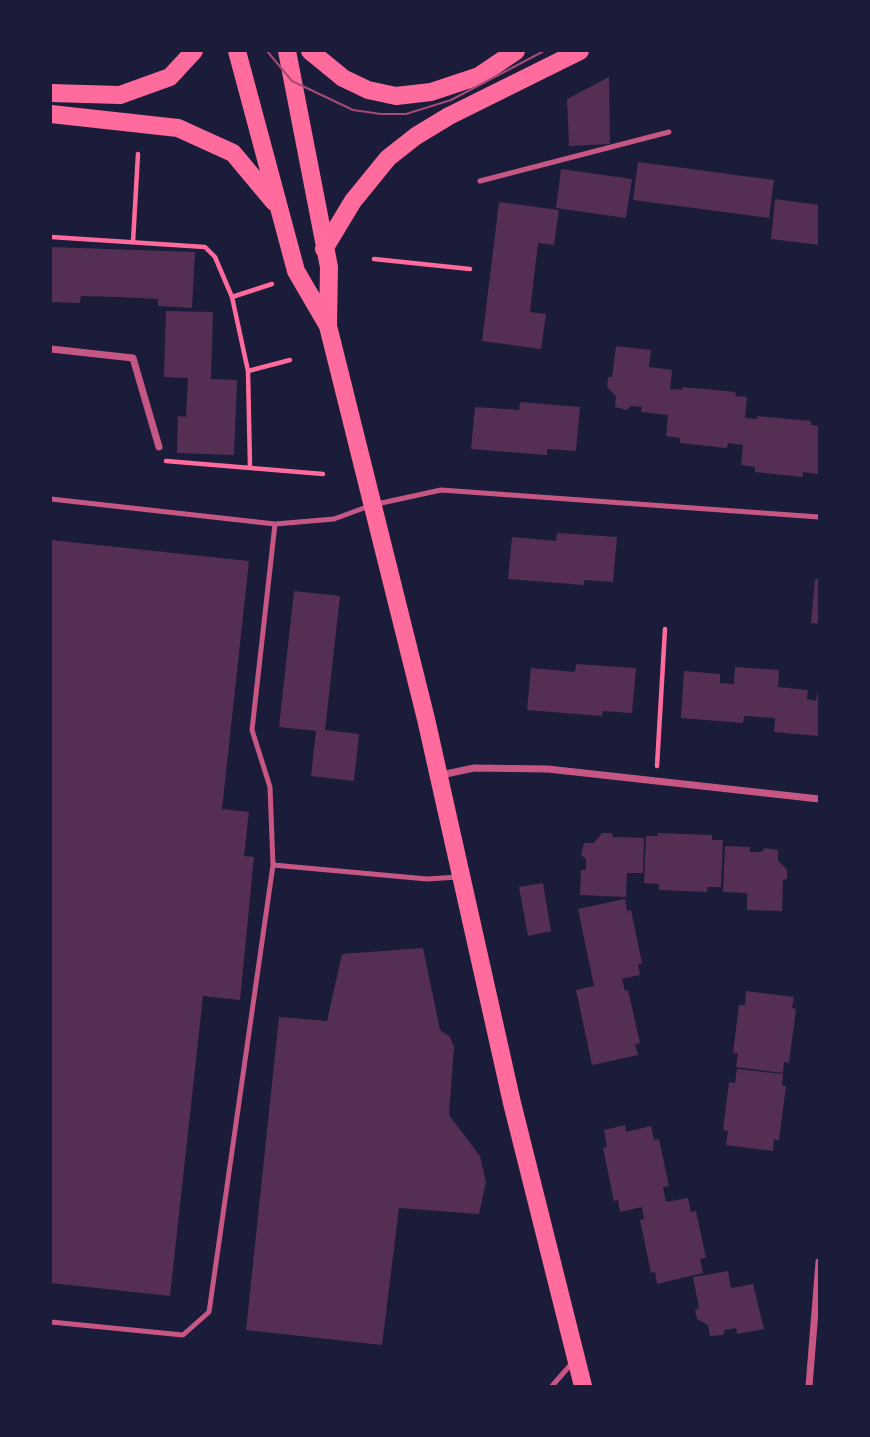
<!DOCTYPE html>
<html>
<head>
<meta charset="utf-8">
<style>
  body { margin:0 }
  #map { position:relative; width:870px; height:1437px; overflow:hidden; background:#1b1b3a; font-family:"Archivo Narrow",sans-serif }
  canvas { display:block }
  .frame { position:absolute; inset:0; border:52px solid #1b1b3a; pointer-events:none }
</style>
</head>
<body>
<div id="map">
<canvas width="870" height="1437"></canvas>
<div class="frame"></div>
</div>
<script>
const context = document.querySelector('canvas').getContext('2d');
context.lineJoin = 'round';
function paint(path, color) {
  context.fillStyle = color;
  context.fill(path, 'evenodd');
}
function toPath(rows) {
  const path = new Path2D();
  for (const r of rows) {
    path.moveTo(r[0], r[1]);
    for (let i = 2; i < r.length; i += 2) path.lineTo(r[i], r[i + 1]);
  }
  return path;
}
function stroke(path, color, width, dash) {
  context.strokeStyle = color;
  context.lineWidth = width;
  context.lineCap = dash ? 'butt' : 'round';
  context.setLineDash(dash || []);
  context.stroke(path);
}
const building = toPath([
  [609,77,610,144,569,146,567,99],
  [638,162,774,180,769,218,633,200],
  [561,169,632,179,626,218,556,208],
  [775,199,819,205,819,245,771,239],
  [499,202,559,210,554,245,538,243,530,312,546,314,541,349,482,341],
  [51,247,195,252,192,308,158,306,158,299,119,297,81,296,80,303,51,302],
  [166,311,213,312,211,379,237,380,234,455,177,453,178,416,186,417,188,378,164,377],
  [616,346,651,350,649,367,672,370,670,389,682,390,682,387,736,392,735,396,747,397,745,418,757,419,757,416,811,421,811,425,819,426,818,474,803,472,803,477,755,472,755,467,741,465,743,445,728,443,727,448,680,443,680,438,666,436,668,415,641,412,642,407,631,406,627,410,615,407,616,396,607,387,608,377,612,377],
  [520,402,580,407,576,451,547,449,547,455,471,449,475,407,519,410],
  [557,533,617,537,613,582,584,580,584,585,508,579,512,537,556,541],
  [51,540,249,561,222,809,249,812,244,856,254,857,240,1000,203,996,170,1296,51,1283],
  [815,579,819,579,819,624,811,623],
  [294,591,340,596,325,730,359,734,354,781,311,776,316,731,279,727],
  [576,664,636,668,632,713,603,711,602,716,527,710,531,668,575,672],
  [735,667,779,670,778,687,808,690,807,699,816,701,819,686,819,736,774,732,775,718,744,716,743,723,681,718,684,671,720,674,720,683,734,684],
  [602,833,612,833,613,837,644,838,643,873,627,873,626,897,580,895,581,870,586,870,586,859,581,855,584,843,594,843],
  [658,833,712,835,712,840,723,840,721,887,707,887,707,892,659,890,659,884,644,883,646,836,658,836],
  [725,846,750,847,750,852,761,852,765,848,778,850,778,861,787,869,787,879,783,880,782,911,747,910,747,893,723,892],
  [543,883,551,931,528,936,519,887],
  [625,899,627,911,631,910,642,963,638,964,640,975,622,979,625,991,628,990,640,1043,635,1044,638,1055,592,1065,576,990,594,986,578,909],
  [423,948,440,1030,450,1037,454,1047,449,1115,480,1156,486,1182,479,1214,399,1208,382,1345,246,1330,279,1017,327,1021,342,954],
  [746,991,794,997,792,1008,796,1009,789,1063,784,1062,783,1073,736,1067,738,1053,733,1053,739,1005,745,1005],
  [737,1069,783,1074,782,1086,786,1086,779,1140,774,1139,773,1151,726,1145,728,1131,723,1130,729,1082,735,1083],
  [625,1125,626,1132,651,1126,654,1140,659,1139,669,1186,663,1187,666,1202,688,1198,691,1212,696,1211,706,1258,700,1259,703,1273,657,1284,655,1272,651,1273,640,1220,644,1219,642,1207,620,1212,618,1200,614,1201,603,1148,607,1147,604,1130],
  [728,1271,731,1288,753,1284,764,1329,737,1334,736,1328,725,1330,723,1335,710,1336,708,1325,697,1319,695,1310,699,1308,693,1277]
]);
const path = toPath([
  [51,237,205,247,215,257,232,297,248,371,250,467],
  [133,242,138,154],
  [374,259,470,269],
  [232,297,272,284],
  [248,371,290,360],
  [166,461,323,474],
  [657,766,665,629]
]);
const service = toPath([
  [480,181,669,132],
  [51,499,275,524,334,519,372,505,441,490,819,517],
  [273,865,427,879,458,877],
  [51,1322,183,1335,209,1312,273,865,270,787,252,730,275,524],
  [552,1386,573,1362]
]);
const minor = toPath([
  [51,349,133,358,159,447],
  [441,775,474,768,548,769,819,799],
  [809,1386,819,1262]
]);
const primary = toPath([
  [237,51,296,271,328,326],
  [287,51,329,267,328,326,426,719,512,1103,583,1386],
  [310,51,343,78,368,90,396,96,431,92,479,76,516,51],
  [51,93,120,95,170,77,194,51],
  [51,114,178,128,233,153,274,202],
  [324,249,353,201,388,158,416,136,449,116,580,51]
]);
const tram = toPath([
  [267,51,292,81,353,110,381,114,406,114,451,100,544,51]
]);
paint(building, '#542f53');
stroke(path, '#ff6b9d', 4.5);
stroke(service, '#c65784', 5);
stroke(minor, '#c65784', 7);
stroke(primary, '#ff6b9d', 18);
stroke(tram, '#a44b75', 2);
</script>
</body>
</html>
